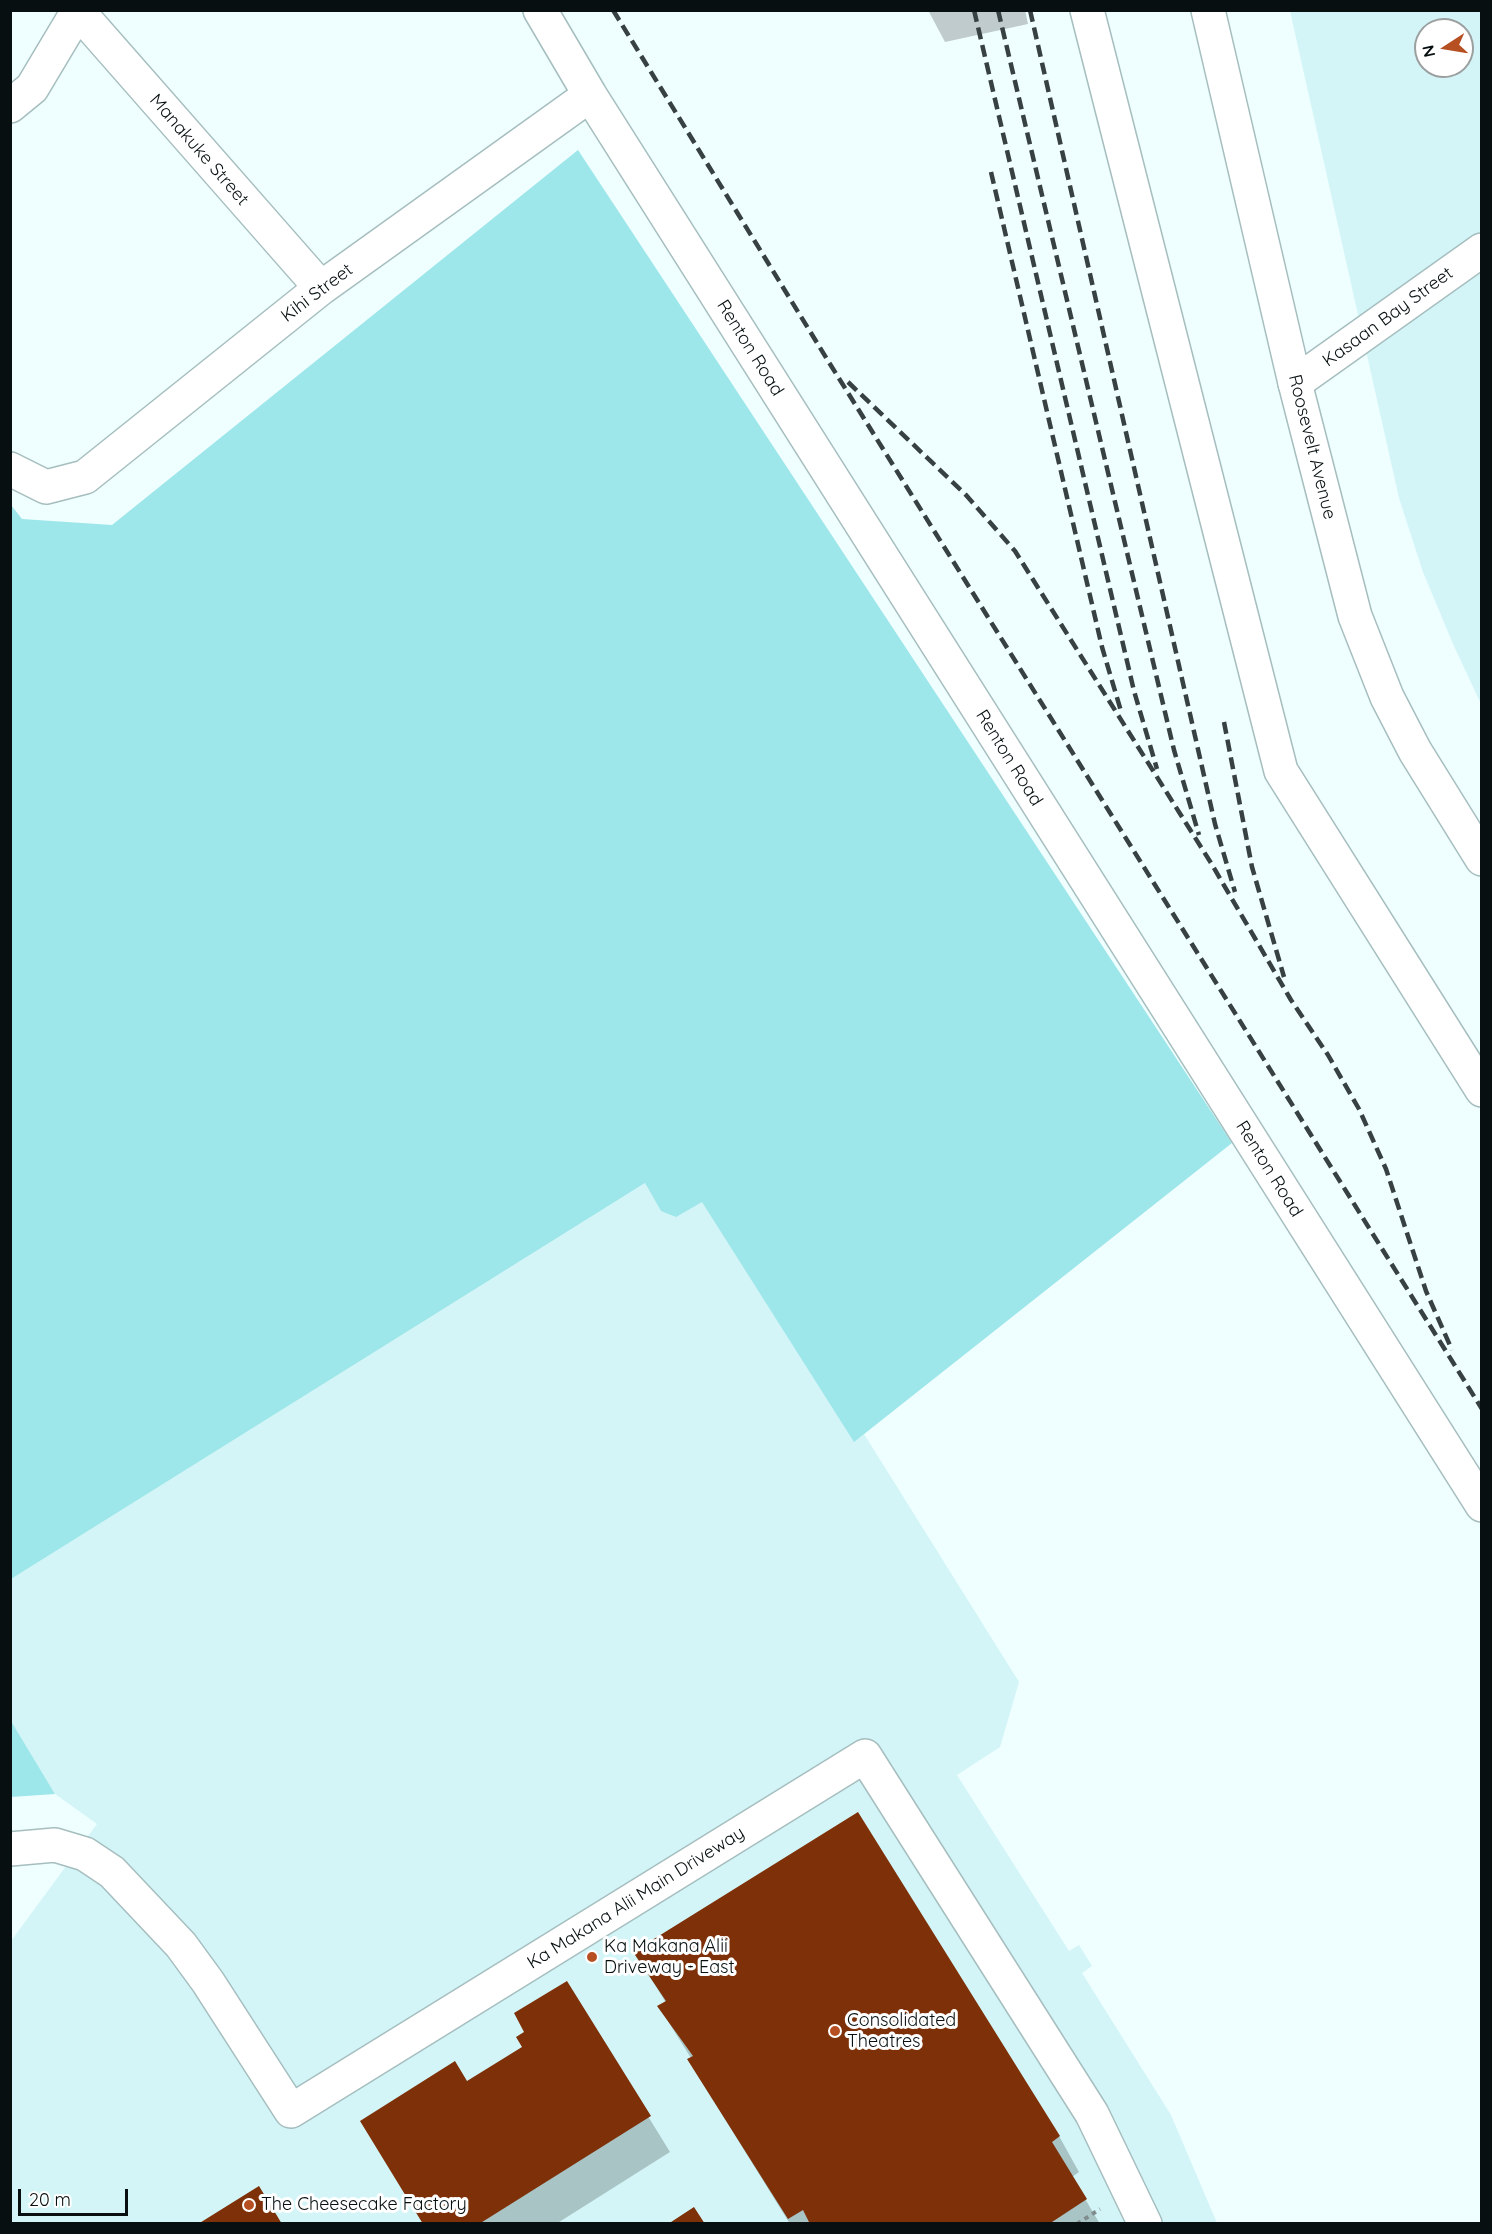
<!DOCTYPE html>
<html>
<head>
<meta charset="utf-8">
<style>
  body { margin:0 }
  #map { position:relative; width:1492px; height:2234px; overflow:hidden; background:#effeff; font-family:Quicksand,sans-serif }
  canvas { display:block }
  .frame { position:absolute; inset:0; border:12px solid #070f10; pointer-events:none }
  .north { position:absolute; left:1414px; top:18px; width:60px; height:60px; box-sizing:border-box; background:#fff; border:2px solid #9c9f9f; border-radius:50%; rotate:258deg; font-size:16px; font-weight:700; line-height:24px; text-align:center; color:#070f10 }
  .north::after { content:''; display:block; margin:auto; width:21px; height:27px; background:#b65023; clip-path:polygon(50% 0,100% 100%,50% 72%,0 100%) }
  .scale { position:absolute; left:18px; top:2189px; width:110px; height:27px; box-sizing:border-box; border:3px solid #070f10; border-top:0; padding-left:8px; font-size:18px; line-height:21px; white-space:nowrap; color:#070f10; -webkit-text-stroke:4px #fff; paint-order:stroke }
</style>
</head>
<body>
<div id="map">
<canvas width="1492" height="2234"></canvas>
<div class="frame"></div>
<div class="north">N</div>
<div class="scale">20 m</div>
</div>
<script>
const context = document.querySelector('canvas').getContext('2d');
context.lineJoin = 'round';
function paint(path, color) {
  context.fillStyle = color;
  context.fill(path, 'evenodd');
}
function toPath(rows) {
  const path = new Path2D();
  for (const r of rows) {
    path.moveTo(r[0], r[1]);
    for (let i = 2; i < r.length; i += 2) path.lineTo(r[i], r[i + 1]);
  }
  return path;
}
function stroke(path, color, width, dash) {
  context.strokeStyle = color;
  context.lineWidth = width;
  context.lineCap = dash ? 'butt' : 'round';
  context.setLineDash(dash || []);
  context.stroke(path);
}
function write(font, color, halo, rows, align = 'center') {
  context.font = font + ' Quicksand,sans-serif';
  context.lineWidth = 6;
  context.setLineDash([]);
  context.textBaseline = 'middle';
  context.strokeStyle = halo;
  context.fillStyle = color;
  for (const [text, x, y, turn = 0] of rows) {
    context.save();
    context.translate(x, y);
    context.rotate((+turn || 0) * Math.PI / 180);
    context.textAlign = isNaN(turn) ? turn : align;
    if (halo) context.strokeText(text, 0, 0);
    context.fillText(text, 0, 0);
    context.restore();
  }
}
const built = toPath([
  [1290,11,1481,11,1481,704,1453,644,1423,572,1399,498],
  [1426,30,1462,30,1462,66,1426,66],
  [645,1183,661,1211,702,1201,854,1441,864,1434,1019,1682,1000,1747,957,1775,1069,1951,1079,1945,1092,1966,1082,1973,1171,2115,1217,2223,11,2223,11,1941,97,1824,55,1794,11,1721,11,1579]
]);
const green = toPath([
  [578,150,1232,1143,854,1442,702,1202,676,1217,661,1211,645,1183,11,1579,11,505,22,519,112,525],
  [11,1721,55,1794,11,1797]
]);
const shadow = toPath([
  [928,10,1025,10,1028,24,945,42],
  [635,1952,1059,2136,1079,2172,1072,2177,1100,2224,790,2224,710,2095,689,2060,691,2058,659,2007,666,2003],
  [566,1983,670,2152,556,2224,423,2224,467,2083,524,2047,526,2032]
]);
const building = toPath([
  [858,1812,1060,2136,1052,2142,1087,2199,1049,2224,810,2224,803,2210,788,2219,687,2059,693,2056,657,2006,666,2001,633,1952],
  [567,1981,651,2116,479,2224,423,2224,360,2121,455,2061,467,2081,522,2047,516,2037,524,2032,514,2013],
  [259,2186,282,2224,198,2224],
  [694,2207,705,2224,668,2224]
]);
const path = toPath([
  [1077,2224,1100,2209]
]);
const minor = toPath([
  [77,10,321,288],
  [540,10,590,95,1482,1505],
  [1087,10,1281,771,1482,1090],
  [10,106,32,88,78,11],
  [1295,383,1482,250],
  [10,469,46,487,85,477,321,288,590,95],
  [10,1849,55,1845,85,1854,112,1872,181,1945,208,1982,291,2111,865,1756,1092,2114,1145,2224]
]);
const major = toPath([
  [1208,10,1295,383,1355,616,1387,697,1415,751,1482,859]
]);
const rail = toPath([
  [613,10,830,364,1482,1409],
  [974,10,1134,691,1157,769],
  [998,10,1174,750,1199,835],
  [1030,10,1215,824,1235,892],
  [991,172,1102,647,1121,711],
  [848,382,966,495,1015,551,1211,863,1291,1000,1328,1055,1359,1109,1386,1169,1426,1291,1452,1350],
  [1224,722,1252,867,1284,977]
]);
const markers = [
  [592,1957,6,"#b65023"],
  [835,2031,6,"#b65023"],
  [249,2205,6,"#b65023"]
];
const streetNames = [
  ["Manakuke Street",199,150,49],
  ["Kihi Street",317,293,-37],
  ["Kasaan Bay Street",1388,317,-36],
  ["Renton Road",750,348,58],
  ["Roosevelt Avenue",1312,447,76],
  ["Renton Road",1009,758,58],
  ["Renton Road",1269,1169,58],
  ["Ka Makana Alii Main Driveway",636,1898,-32]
];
const poiNames = [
  ["Ka Makana Alii",604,1947],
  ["Driveway - East",604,1968],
  ["Consolidated",847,2021],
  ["Theatres",847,2042],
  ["The Cheesecake Factory",261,2205]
];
paint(built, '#d3f5f7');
paint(green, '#9de6ea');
paint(shadow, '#0003');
paint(building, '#7e3008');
stroke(minor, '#a6bebf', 36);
stroke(major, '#a6bebf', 36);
stroke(path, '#808c8d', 4, [4.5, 4.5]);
stroke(minor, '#fff', 33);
stroke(major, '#fff', 33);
stroke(rail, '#384142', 4.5, [12, 6]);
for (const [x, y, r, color] of markers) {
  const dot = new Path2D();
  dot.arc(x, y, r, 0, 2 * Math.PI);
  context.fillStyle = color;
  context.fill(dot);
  stroke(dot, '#fff', 2);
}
write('18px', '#070f10', '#fff', streetNames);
write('18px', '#070f10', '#fff', poiNames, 'left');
</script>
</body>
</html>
